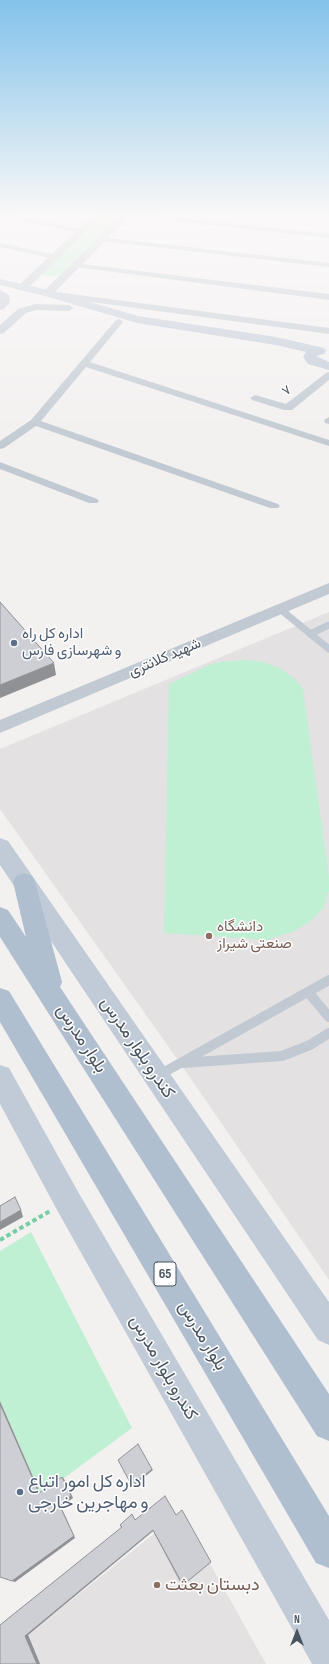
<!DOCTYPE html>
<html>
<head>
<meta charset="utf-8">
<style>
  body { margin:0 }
  #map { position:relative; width:329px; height:1664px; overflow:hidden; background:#f3f0f0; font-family:"Sofia Sans Condensed",sans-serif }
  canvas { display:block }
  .north { position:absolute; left:277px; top:1612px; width:40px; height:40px; -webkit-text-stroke:3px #fff; paint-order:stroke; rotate:0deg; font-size:11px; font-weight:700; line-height:16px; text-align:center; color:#48535e }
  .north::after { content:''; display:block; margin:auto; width:14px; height:18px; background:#48535e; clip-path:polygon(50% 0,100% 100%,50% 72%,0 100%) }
</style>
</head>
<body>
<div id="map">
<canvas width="329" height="1664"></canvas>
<div class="north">N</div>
</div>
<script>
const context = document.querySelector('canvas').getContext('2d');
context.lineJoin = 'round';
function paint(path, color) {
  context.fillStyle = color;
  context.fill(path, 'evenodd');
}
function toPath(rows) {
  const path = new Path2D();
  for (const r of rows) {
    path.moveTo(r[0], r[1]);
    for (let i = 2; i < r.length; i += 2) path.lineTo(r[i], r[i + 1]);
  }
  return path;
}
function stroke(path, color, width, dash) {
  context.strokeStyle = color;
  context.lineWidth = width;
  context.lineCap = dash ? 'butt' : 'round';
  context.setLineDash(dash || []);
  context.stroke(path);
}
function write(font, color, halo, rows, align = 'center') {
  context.font = font + ' "Sofia Sans Condensed",Vazirmatn,sans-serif';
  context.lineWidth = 3;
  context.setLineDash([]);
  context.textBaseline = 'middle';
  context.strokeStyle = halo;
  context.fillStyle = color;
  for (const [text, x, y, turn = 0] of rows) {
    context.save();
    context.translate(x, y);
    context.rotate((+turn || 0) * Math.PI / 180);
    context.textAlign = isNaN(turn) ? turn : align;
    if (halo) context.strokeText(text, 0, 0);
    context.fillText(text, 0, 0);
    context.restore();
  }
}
const education = toPath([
  [329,612,329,1280,180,1063,0,809,0,749],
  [181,1512,266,1664,0,1664,28,1635]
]);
const green = toPath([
  [101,215,121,215,60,275,50,277,42,275,41,274],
  [247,660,264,662,279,668,294,678,303,689,329,878,329,890,324,907,312,920,295,931,267,940,164,933,169,684,209,665,220,662],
  [31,1232,132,1428,41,1495,0,1401,0,1251]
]);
const path = toPath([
  [0,1240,50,1211]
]);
const serviceFar1 = toPath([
  [280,609,329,649],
  [310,634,329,625]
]);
const service = toPath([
  [308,992,329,1017],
  [182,1063,282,1056,310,1045,329,1033],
  [159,1075,329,980]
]);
const minor = toPath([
  [0,215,10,215,81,229,85,231,81,233,1,217,0,215],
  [133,215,154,215,329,234,329,238,137,217,133,215],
  [99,237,329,263,329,267,102,241,99,241,99,237],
  [0,243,55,255,59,257,55,259,0,247,0,243],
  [73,263,329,294,329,300,76,267,73,267,73,263],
  [49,291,329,328,329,334,46,296,45,294,46,292,49,291],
  [119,319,123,322,90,362,329,440,329,446,86,367,41,421,278,504,280,506,278,508,270,508,36,426,4,448,0,449,0,441,31,420,116,320,119,319],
  [329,372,329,380,292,410,284,410,252,400,250,398,255,395,286,404,326,373,329,372],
  [329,417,329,424,325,423,324,420,329,417],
  [0,462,97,499,99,501,97,503,89,503,0,469,0,462]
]);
const tertiary = toPath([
  [93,215,103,215,27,289,19,289,18,287,19,285,93,215],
  [121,215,131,215,52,295,44,295,43,293,44,291,121,215],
  [0,290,9,295,10,302,4,309,0,310,0,290],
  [35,304,69,305,74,308,69,311,36,310,26,313,4,333,0,334,0,325,18,309,35,304],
  [329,583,329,594,0,733,0,720,329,583]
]);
const secondary = toPath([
  [0,279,52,291,138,316,276,337,324,348,326,351,324,354,316,356,329,362,329,370,308,364,303,357,306,352,276,345,137,323,45,296,0,285,0,279],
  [0,838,8,841,329,1302,329,1345,318,1340,0,865,0,838],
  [0,1065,9,1068,77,1190,329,1620,329,1664,312,1664,57,1210,0,1104,0,1065]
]);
const primary = toPath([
  [24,873,32,876,35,882,62,982,60,987,329,1394,329,1441,317,1436,0,937,0,907,8,910,26,937,13,882,16,876,24,873],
  [0,988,9,991,329,1516,329,1568,316,1563,0,1022,0,988]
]);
const wall = toPath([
  [176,1515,210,1563,182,1586,153,1531,28,1635,40,1664,0,1664,121,1528,120,1525,135,1520]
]);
const shadedWall = toPath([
  [54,663,56,675,0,698,0,685],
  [21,1210,23,1217,0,1230,0,1222],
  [0,1401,41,1495,39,1493,0,1404],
  [152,1469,153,1470,132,1487,132,1486],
  [62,1477,64,1479,73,1498,61,1507,75,1538,15,1582,12,1581,59,1504],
  [153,1530,153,1531,28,1635,40,1664,37,1664,25,1636]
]);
const building = toPath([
  [0,602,54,663,0,685,0,602],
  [15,1197,21,1210,0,1222,0,1206,15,1197],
  [0,1404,39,1493,62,1477,71,1496,59,1504,74,1536,12,1581,0,1577,0,1404],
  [138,1444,152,1469,132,1486,118,1460,138,1444],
  [165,1496,176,1515,182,1510,211,1562,183,1585,153,1530,25,1636,37,1664,0,1664,0,1625,122,1527,120,1525,132,1514,135,1520,165,1496]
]);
const markers = [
  [14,643,4,"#5c6f8a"],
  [209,936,4,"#8d6e63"],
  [20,1492,4,"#5c6f8a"],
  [157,1585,4,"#8d6e63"]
];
const farStreetnames = [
  ["۷",287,391,-37]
];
const shields = [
  [165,1274,22]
];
const shieldNames = [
  ["65",165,1274]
];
const serviceNames = [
  ["اداره کل راه",22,634],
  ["و شهرسازی فارس",22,651]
];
const streetNames = [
  ["شهید کلانتری",165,658,-23]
];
const educationNames = [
  ["دانشگاه",217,927],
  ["صنعتی شیراز",217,944]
];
const nearStreetnames = [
  ["بلوار مدرس",81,1039,57],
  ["کندرو بلوار مدرس",137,1048,56],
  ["بلوار مدرس",202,1336,59],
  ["کندرو بلوار مدرس",163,1368,60]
];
const nearServicenames = [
  ["اداره کل امور اتباع",28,1482],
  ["و مهاجرین خارجی",28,1503]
];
const nearEducationnames = [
  ["دبستان بعثت",165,1585]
];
paint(education, '#e4e1e2');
paint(green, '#bff0d3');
stroke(path, '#76cea6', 4, [4.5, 3]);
stroke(serviceFar1, '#c1cad2', 7);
stroke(service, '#c1cad2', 10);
paint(minor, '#c1cad2');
paint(tertiary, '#c1cad2');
paint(secondary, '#c1cbd7');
paint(primary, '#b0bfcf');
paint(wall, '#b0b2b7');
paint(shadedWall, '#909195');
paint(building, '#cdcfd5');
stroke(building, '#909195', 1);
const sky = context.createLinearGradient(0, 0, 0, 448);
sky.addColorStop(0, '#83c2ea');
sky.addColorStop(0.48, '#faf8f8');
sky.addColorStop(1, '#faf8f800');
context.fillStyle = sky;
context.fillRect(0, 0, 329, 448);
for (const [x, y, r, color] of markers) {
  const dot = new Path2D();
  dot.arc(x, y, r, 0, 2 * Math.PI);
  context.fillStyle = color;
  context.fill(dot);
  stroke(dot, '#fff', 1.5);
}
write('13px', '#48535e', '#fff', farStreetnames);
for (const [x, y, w] of shields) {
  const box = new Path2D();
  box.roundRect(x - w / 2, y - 12, w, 24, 3);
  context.fillStyle = '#fff';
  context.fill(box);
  stroke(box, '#48535e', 1);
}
write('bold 14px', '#48535e', null, shieldNames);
write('15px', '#4e5e75', '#fff', serviceNames, 'left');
write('15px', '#48535e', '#fff', streetNames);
write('15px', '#785e54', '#fff', educationNames, 'left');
write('18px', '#48535e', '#fff', nearStreetnames);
write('18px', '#4e5e75', '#fff', nearServicenames, 'left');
write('18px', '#785e54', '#fff', nearEducationnames, 'left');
</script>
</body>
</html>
